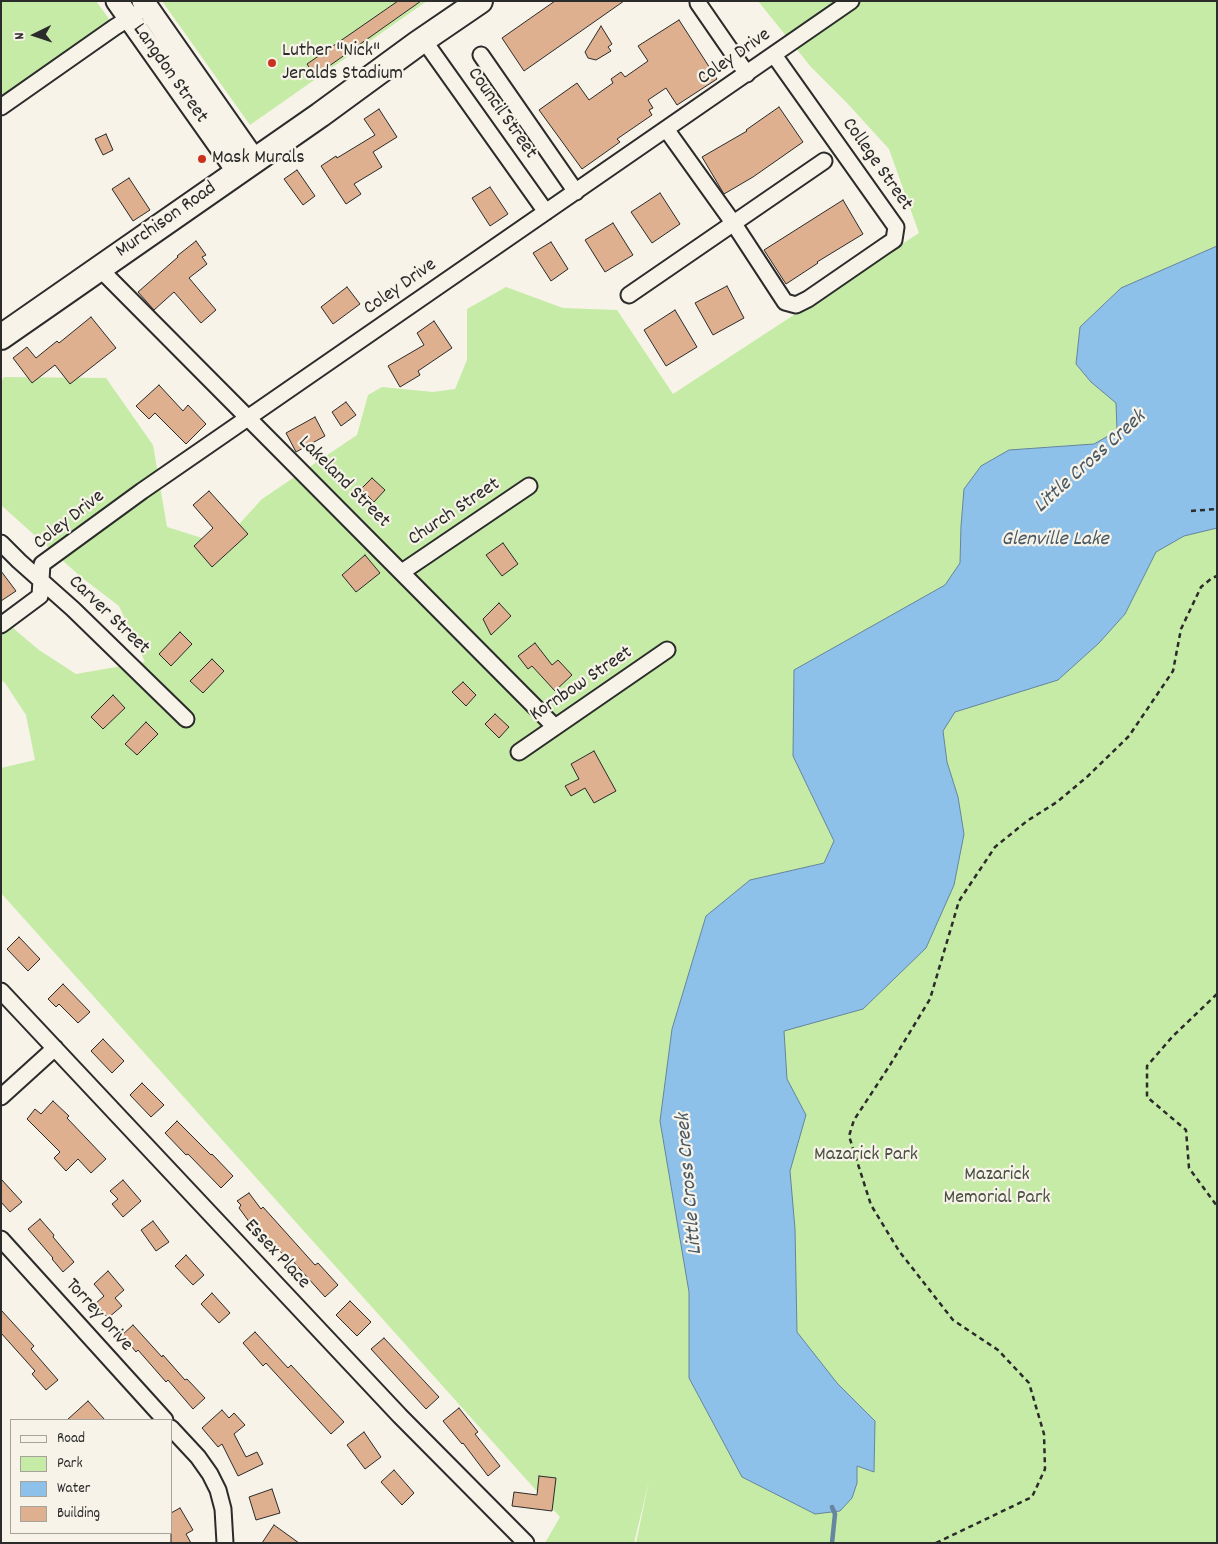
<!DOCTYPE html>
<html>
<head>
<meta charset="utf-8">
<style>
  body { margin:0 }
  #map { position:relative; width:1218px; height:1544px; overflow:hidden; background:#f7f3e8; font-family:Dekko,sans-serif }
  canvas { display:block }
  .frame { position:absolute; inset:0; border:2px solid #2b2b2b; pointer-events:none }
  .legend { position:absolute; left:10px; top:1419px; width:162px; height:115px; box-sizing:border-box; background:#f7f3e8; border:1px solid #a5a39c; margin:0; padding:6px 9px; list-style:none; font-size:15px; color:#2b2b2b }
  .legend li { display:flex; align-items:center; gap:10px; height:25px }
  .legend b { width:25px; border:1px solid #a5a39c }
  .north { position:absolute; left:10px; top:10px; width:50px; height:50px; -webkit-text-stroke:4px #f7f3e8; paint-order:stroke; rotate:266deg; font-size:14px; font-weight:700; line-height:20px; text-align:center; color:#2b2b2b }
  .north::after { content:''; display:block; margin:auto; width:18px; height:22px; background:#2b2b2b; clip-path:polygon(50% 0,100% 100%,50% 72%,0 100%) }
</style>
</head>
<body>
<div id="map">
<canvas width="1218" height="1544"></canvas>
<div class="frame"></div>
<ul class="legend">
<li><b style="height:6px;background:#f7f3e8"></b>Road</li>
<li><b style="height:14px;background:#c5eba6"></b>Park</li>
<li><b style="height:14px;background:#8dc1ea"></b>Water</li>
<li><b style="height:14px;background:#deb08f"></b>Building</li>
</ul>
<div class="north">N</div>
</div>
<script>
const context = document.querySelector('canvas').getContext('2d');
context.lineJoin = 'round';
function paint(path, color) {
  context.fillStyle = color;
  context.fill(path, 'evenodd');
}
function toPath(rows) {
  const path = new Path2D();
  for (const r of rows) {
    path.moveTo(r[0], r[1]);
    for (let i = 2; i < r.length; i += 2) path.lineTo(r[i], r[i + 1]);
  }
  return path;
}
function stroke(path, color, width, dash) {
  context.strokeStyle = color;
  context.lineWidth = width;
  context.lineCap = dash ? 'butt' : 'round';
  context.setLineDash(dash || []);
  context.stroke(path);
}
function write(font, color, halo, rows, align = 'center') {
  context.font = font + ' Dekko,sans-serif';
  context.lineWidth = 4.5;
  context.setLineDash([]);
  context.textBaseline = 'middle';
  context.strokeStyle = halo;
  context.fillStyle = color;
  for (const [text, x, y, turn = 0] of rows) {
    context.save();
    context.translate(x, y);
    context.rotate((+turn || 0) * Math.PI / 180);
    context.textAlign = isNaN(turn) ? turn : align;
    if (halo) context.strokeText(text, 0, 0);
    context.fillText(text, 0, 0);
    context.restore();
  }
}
const green = toPath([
  [1,1,96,1,115,27,1,102],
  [162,1,427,1,250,125],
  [758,1,1217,1,1217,1543,636,1543,649,1481,634,1543,545,1543,560,1517,1,893,1,768,35,760,26,715,5,683,1,680,1,618,39,650,76,674,145,662,119,606,81,577,1,505,1,382,4,377,106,378,153,445,167,527,221,544,262,499,357,435,368,395,382,387,433,392,455,389,467,360,467,309,506,287,563,308,617,310,673,394,919,233,889,149,847,103,811,67]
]);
const water = toPath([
  [1217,246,1217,528,1184,536,1156,552,1125,614,1099,643,1058,680,955,712,943,731,947,762,958,797,964,834,954,885,926,948,863,1009,784,1031,787,1079,806,1115,790,1171,795,1229,797,1332,837,1383,875,1421,874,1472,857,1466,857,1483,852,1498,840,1511,815,1514,742,1477,689,1378,689,1292,660,1121,672,1029,706,916,750,880,824,863,834,841,793,756,794,670,945,585,960,563,961,526,964,489,981,466,1009,450,1094,444,1117,431,1116,403,1091,382,1076,364,1080,327,1121,288,1217,246]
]);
const stream = toPath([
  [832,1543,835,1514,832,1507]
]);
const building = toPath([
  [398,1,421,1,315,76,307,64,398,1],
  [555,1,624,1,524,71,502,38,555,1],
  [679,20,717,79,677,105,666,88,648,100,653,108,649,110,652,115,617,139,620,142,582,169,539,110,577,83,589,100,613,83,611,79,621,72,625,77,648,61,638,46,679,20],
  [601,26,612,44,608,47,611,51,596,60,588,58,585,52,601,26],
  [779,107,803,142,753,177,724,194,702,157,747,131,746,130,779,107],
  [379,109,397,137,373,152,382,167,354,184,361,194,346,204,321,166,336,156,337,158,375,135,364,119,379,109],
  [106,134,113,150,103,155,95,139,106,134],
  [297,170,315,196,303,205,284,179,297,170],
  [129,178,150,210,133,221,112,189,129,178],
  [490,187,508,214,490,226,472,198,490,187],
  [660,193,680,224,652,243,631,212,660,193],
  [843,200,863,234,817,262,818,263,786,284,764,250,843,200],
  [613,223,633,255,605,272,585,240,613,223],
  [196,241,206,255,202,257,207,264,189,278,216,310,201,323,174,292,154,310,138,292,178,257,177,256,196,241],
  [551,242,568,269,551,281,533,253,551,242],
  [727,286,744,318,713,335,695,303,727,286],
  [347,287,360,304,333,324,321,307,347,287],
  [675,310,697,347,666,366,644,330,675,310],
  [91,317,116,348,70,384,55,365,32,383,13,358,27,347,36,358,57,341,59,343,91,317],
  [434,321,452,348,418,371,420,375,400,387,388,366,424,345,417,333,434,321],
  [159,385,183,411,188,405,206,424,186,444,155,413,149,419,136,406,159,385],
  [346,402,356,415,341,426,332,412,346,402],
  [315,417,325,436,296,452,286,433,315,417],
  [372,478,385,490,374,502,361,489,372,478],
  [209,491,248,534,212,567,194,546,213,528,193,505,209,491],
  [503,543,518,564,502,576,486,555,503,543],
  [365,555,380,573,356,592,342,575,365,555],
  [1,571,16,591,1,601,1,571],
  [499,603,511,616,491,635,483,619,499,603],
  [180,632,192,644,171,666,159,654,180,632],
  [535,643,552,665,558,660,572,675,555,691,532,666,528,669,518,656,535,643],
  [212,659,224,671,203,693,190,681,212,659],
  [463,682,476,695,466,706,452,692,463,682],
  [113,695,125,708,103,729,91,717,113,695],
  [495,714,509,727,499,738,485,724,495,714],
  [146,722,158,734,137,755,125,744,146,722],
  [594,751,616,791,594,803,585,788,571,796,565,786,579,779,571,764,594,751],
  [19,937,40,959,28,971,7,949,19,937],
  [63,984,90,1012,78,1023,59,1004,56,1007,48,999,63,984],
  [103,1039,124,1061,112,1073,91,1051,103,1039],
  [142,1083,164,1105,151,1117,130,1095,142,1083],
  [53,1101,69,1116,67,1118,106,1159,91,1173,78,1159,66,1171,54,1158,60,1152,27,1119,35,1109,41,1114,53,1101],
  [177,1121,211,1155,212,1154,233,1176,221,1188,188,1154,186,1155,165,1133,177,1121],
  [1,1179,22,1202,10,1212,1,1202,1,1179],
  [123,1180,141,1201,123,1217,112,1204,118,1199,110,1191,123,1180],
  [249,1193,261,1209,263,1207,315,1265,318,1263,338,1285,325,1297,291,1259,289,1261,256,1225,253,1227,239,1208,241,1205,237,1201,249,1193],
  [40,1219,54,1235,53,1237,74,1262,63,1272,52,1259,53,1258,28,1229,40,1219],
  [153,1221,169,1242,156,1251,141,1230,153,1221],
  [186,1255,204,1275,193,1285,175,1266,186,1255],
  [108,1271,124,1290,115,1298,122,1306,108,1318,95,1304,104,1296,94,1284,108,1271],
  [212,1293,230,1313,219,1323,201,1304,212,1293],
  [350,1301,371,1322,357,1336,336,1315,350,1301],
  [1,1310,34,1346,31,1349,58,1380,46,1390,32,1374,35,1371,1,1333,1,1310],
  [133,1325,162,1357,163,1355,185,1380,187,1379,205,1398,193,1409,168,1380,166,1382,138,1350,136,1352,122,1335,133,1325],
  [255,1332,288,1368,291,1365,344,1422,331,1434,266,1363,263,1366,243,1343,255,1332],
  [384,1338,439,1397,426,1409,371,1349,384,1338],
  [88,1401,105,1420,67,1420,88,1401],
  [459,1408,478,1432,475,1434,500,1466,488,1476,463,1443,462,1444,443,1421,459,1408],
  [222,1410,229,1418,234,1413,245,1425,234,1434,246,1457,257,1452,263,1464,238,1476,222,1444,218,1447,202,1428,222,1410],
  [364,1432,381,1457,365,1469,347,1445,364,1432],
  [394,1470,414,1493,402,1505,381,1482,394,1470],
  [539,1476,556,1478,552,1511,512,1506,514,1492,537,1495,539,1476],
  [272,1489,280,1513,256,1520,249,1497,272,1489],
  [180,1508,193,1530,186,1534,191,1543,171,1543,171,1513,180,1508],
  [274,1525,299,1543,262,1543,274,1525]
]);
const path = toPath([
  [1191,511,1217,509],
  [1217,994,1173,1036,1147,1066,1147,1097,1186,1130,1189,1168,1217,1206],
  [936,1543,1032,1497,1045,1469,1044,1434,1029,1383,998,1350,953,1320,899,1251,871,1205,849,1136,854,1120,890,1065,930,999,959,901,995,847,1027,821,1057,802,1088,776,1129,736,1173,671,1181,629,1201,587,1212,578,1217,576]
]);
const street = toPath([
  [698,3,747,74],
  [423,39,546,212],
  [481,55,576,192],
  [1,107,115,27,136,14],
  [666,129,734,224,785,302,796,305,808,299,885,246,894,240,896,227,774,55],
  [100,269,555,727],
  [629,295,824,161],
  [1,543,19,561,73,609,186,719],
  [402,572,529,486],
  [1,625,40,596,42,564,142,491,851,1],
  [519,752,667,650],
  [1,991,400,1416,526,1543],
  [1,1097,55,1048],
  [1,1239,165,1420],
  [171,1428,198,1457,210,1474,218,1490,223,1509,225,1543]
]);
const secondary = toPath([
  [117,1,238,172],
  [143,1,255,161]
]);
const primary = toPath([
  [1,337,320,115,417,44,480,1]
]);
const markers = [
  [272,63,5,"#c8321e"],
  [202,159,5,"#c8321e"]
];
const poiNames = [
  ["Luther \"Nick\"",282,52],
  ["Jeralds Stadium",282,75],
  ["Mask Murals",212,159]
];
const streetNames = [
  ["Coley Drive",735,58,-35],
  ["Langdon Street",169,74,55],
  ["Council Street",501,114,55],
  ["College Street",876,165,55],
  ["Murchison Road",167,221,-35],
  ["Coley Drive",401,288,-35],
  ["Lakeland Street",343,483,45],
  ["Church Street",455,513,-34],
  ["Coley Drive",70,521,-38],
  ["Carver Street",108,616,44],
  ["Kornbow Street",582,685,-34],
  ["Essex Place",276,1255,47],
  ["Torrey Drive",98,1316,48]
];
const parkNames = [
  ["Mazarick Park",866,1156],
  ["Mazarick",997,1176],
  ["Memorial Park",997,1199]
];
const waterNames = [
  ["Little Cross Creek",1091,463,-42],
  ["Glenville Lake",1055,541],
  ["Little Cross Creek",691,1184,-95]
];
paint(green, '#c5eba6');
paint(water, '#8dc1ea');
stroke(water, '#66859e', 1);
stroke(stream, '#66859e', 4.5);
paint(building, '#deb08f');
stroke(building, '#2b2b2b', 1);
stroke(street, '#2b2b2b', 19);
stroke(secondary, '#2b2b2b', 25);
stroke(primary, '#2b2b2b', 28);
stroke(path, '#2b2b2b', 2.5, [5, 4]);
stroke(street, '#f7f3e8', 15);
stroke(secondary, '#f7f3e8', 21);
stroke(primary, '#f7f3e8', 24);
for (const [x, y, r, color] of markers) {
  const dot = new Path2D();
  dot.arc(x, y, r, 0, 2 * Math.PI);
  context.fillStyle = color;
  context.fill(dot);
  stroke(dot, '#f7f3e8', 2);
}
write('20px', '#2b2b2b', '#f7f3e8', poiNames, 'left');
write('20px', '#2b2b2b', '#f7f3e8', streetNames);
write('20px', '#4a5144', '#f7f3e8', parkNames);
write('italic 21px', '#485864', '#f7f3e8', waterNames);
</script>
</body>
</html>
